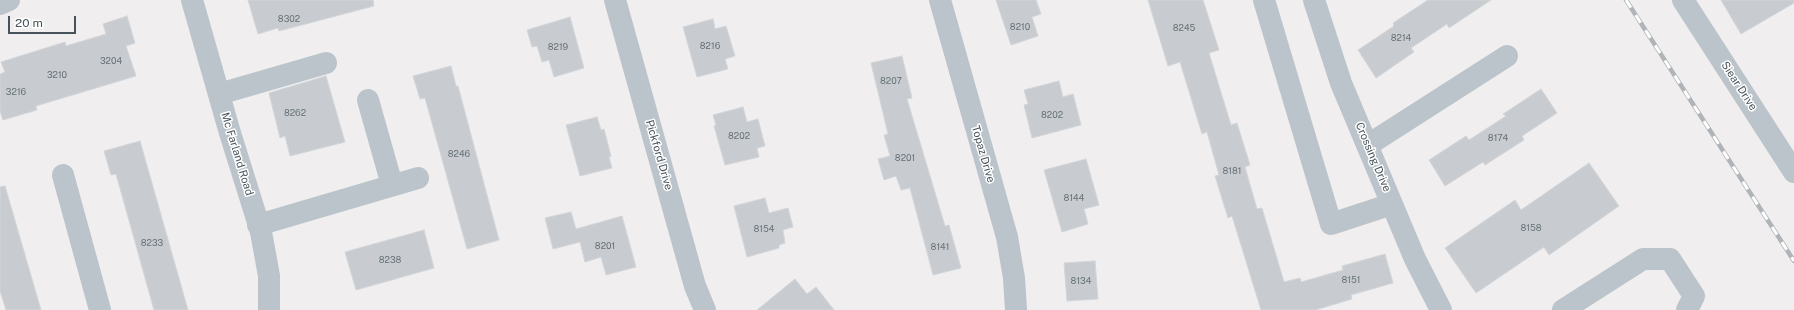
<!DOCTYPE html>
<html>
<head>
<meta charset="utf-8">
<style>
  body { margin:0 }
  #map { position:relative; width:1794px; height:310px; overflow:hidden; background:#f0eeee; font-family:"Public Sans",sans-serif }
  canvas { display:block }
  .scale { position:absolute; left:8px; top:16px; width:68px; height:18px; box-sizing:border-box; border:2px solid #47535a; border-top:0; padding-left:5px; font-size:12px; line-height:14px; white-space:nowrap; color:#47535a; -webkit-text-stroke:3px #fff; paint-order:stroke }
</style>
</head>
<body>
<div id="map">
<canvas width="1794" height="310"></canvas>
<div class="scale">20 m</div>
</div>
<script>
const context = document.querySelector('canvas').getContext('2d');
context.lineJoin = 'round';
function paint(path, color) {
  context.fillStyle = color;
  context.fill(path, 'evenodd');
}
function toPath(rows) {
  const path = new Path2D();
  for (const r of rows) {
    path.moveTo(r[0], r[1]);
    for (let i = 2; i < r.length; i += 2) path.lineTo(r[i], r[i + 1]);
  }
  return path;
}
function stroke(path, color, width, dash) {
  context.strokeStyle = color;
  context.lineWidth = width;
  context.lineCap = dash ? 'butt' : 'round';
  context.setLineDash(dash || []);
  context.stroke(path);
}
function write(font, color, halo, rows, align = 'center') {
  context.font = font + ' "Public Sans",sans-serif';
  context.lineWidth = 3;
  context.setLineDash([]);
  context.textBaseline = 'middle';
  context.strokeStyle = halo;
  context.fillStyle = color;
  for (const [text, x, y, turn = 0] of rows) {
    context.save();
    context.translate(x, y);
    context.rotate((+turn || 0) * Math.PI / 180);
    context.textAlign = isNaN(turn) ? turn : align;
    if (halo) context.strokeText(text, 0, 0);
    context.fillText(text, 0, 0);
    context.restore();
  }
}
const building = toPath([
  [248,0,373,0,374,6,279,31,278,28,258,34,248,0],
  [996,0,1036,0,1041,14,1032,17,1038,36,1011,45,996,0],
  [1148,0,1203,0,1219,50,1209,53,1231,125,1237,123,1250,165,1245,167,1257,209,1262,208,1284,282,1300,278,1301,282,1343,270,1342,266,1385,254,1393,283,1351,295,1352,299,1315,310,1261,310,1232,216,1228,218,1215,176,1219,175,1207,132,1202,134,1180,62,1168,66,1148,0],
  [1428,0,1491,0,1449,28,1447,24,1411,48,1414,52,1376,78,1358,50,1394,26,1393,23,1428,0],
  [1721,0,1794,0,1794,3,1741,34,1721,0],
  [127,16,135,43,126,46,136,76,36,106,37,110,3,120,0,111,0,74,5,72,1,62,65,42,66,46,106,34,103,24,127,16],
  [570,17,584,68,554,77,549,60,542,62,537,46,532,47,527,30,570,17],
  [713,19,715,29,726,26,735,56,725,59,728,69,697,77,683,27,713,19],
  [902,56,912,98,907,99,945,226,949,225,961,268,933,275,910,188,901,190,896,176,884,180,878,159,890,156,884,135,888,134,871,63,902,56],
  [451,66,456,86,458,86,499,240,467,249,425,98,420,99,413,76,451,66],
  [326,76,345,142,290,156,285,136,280,138,269,93,326,76],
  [1059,81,1063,97,1073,94,1081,125,1032,138,1024,105,1028,104,1024,90,1059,81],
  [1541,89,1557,113,1522,136,1524,140,1485,165,1483,162,1445,186,1429,160,1466,136,1469,140,1506,116,1503,114,1541,89],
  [743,107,747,122,758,119,765,146,757,148,759,157,725,165,714,126,716,125,713,115,743,107],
  [597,117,601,130,604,129,611,156,609,157,612,168,580,176,566,125,597,117],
  [140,141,188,310,154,310,116,174,111,175,104,151,140,141],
  [1086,159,1099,205,1084,209,1088,224,1062,232,1044,170,1086,159],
  [1589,163,1619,206,1549,255,1544,247,1476,293,1445,248,1515,200,1521,210,1589,163],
  [5,186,41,310,6,310,0,291,0,187,5,186],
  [765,198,769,213,788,208,793,227,783,230,785,243,779,245,779,248,747,257,734,206,765,198],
  [571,212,576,229,622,216,636,267,606,275,601,257,585,262,580,242,553,249,545,218,571,212],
  [424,230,434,268,356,290,345,252,424,230],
  [1095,261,1098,299,1067,301,1064,263,1095,261],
  [795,279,807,294,816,287,834,310,757,310,795,279]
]);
const minor = toPath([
  [192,0,230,133,261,232,269,276,269,310],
  [615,0,695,286,705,310],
  [940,0,1007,237,1014,278,1016,310],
  [1264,0,1331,224,1392,204],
  [1314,0,1341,83,1415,259,1441,310],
  [1683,0,1794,172],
  [0,4,9,0],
  [219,94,326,63],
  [368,100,392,185],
  [1368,145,1507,56],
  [63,175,100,310],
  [258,225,418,178],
  [1563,310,1643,259,1670,259,1694,296,1687,310]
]);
const rail = toPath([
  [1626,0,1794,261]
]);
const numberNames = [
  ["8302",289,19],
  ["8210",1020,27],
  ["8245",1184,28],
  ["8214",1401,38],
  ["8216",710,46],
  ["8219",558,47],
  ["3204",111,61],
  ["3210",57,75],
  ["8207",891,81],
  ["3216",16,92],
  ["8262",295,113],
  ["8202",1052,115],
  ["8202",739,136],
  ["8174",1498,138],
  ["8246",459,154],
  ["8201",905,158],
  ["8181",1232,171],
  ["8144",1074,198],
  ["8158",1531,228],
  ["8154",764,229],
  ["8233",152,243],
  ["8201",605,246],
  ["8141",940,247],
  ["8238",390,260],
  ["8151",1351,280],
  ["8134",1081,281]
];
const streetNames = [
  ["Siear Drive",1739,86,57],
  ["Mc Farland Road",237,154,73],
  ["Topaz Drive",983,154,74],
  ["Pickford Drive",659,155,74],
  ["Crossing Drive",1373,157,67]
];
paint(building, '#c8ccd0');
stroke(building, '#d2d5d9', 1);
stroke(minor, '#bac4ca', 22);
stroke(rail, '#b0b4b8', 4.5);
stroke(rail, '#fff', 3, [9]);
write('9px', '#677178', null, numberNames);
write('11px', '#47535a', '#fff', streetNames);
</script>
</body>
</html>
